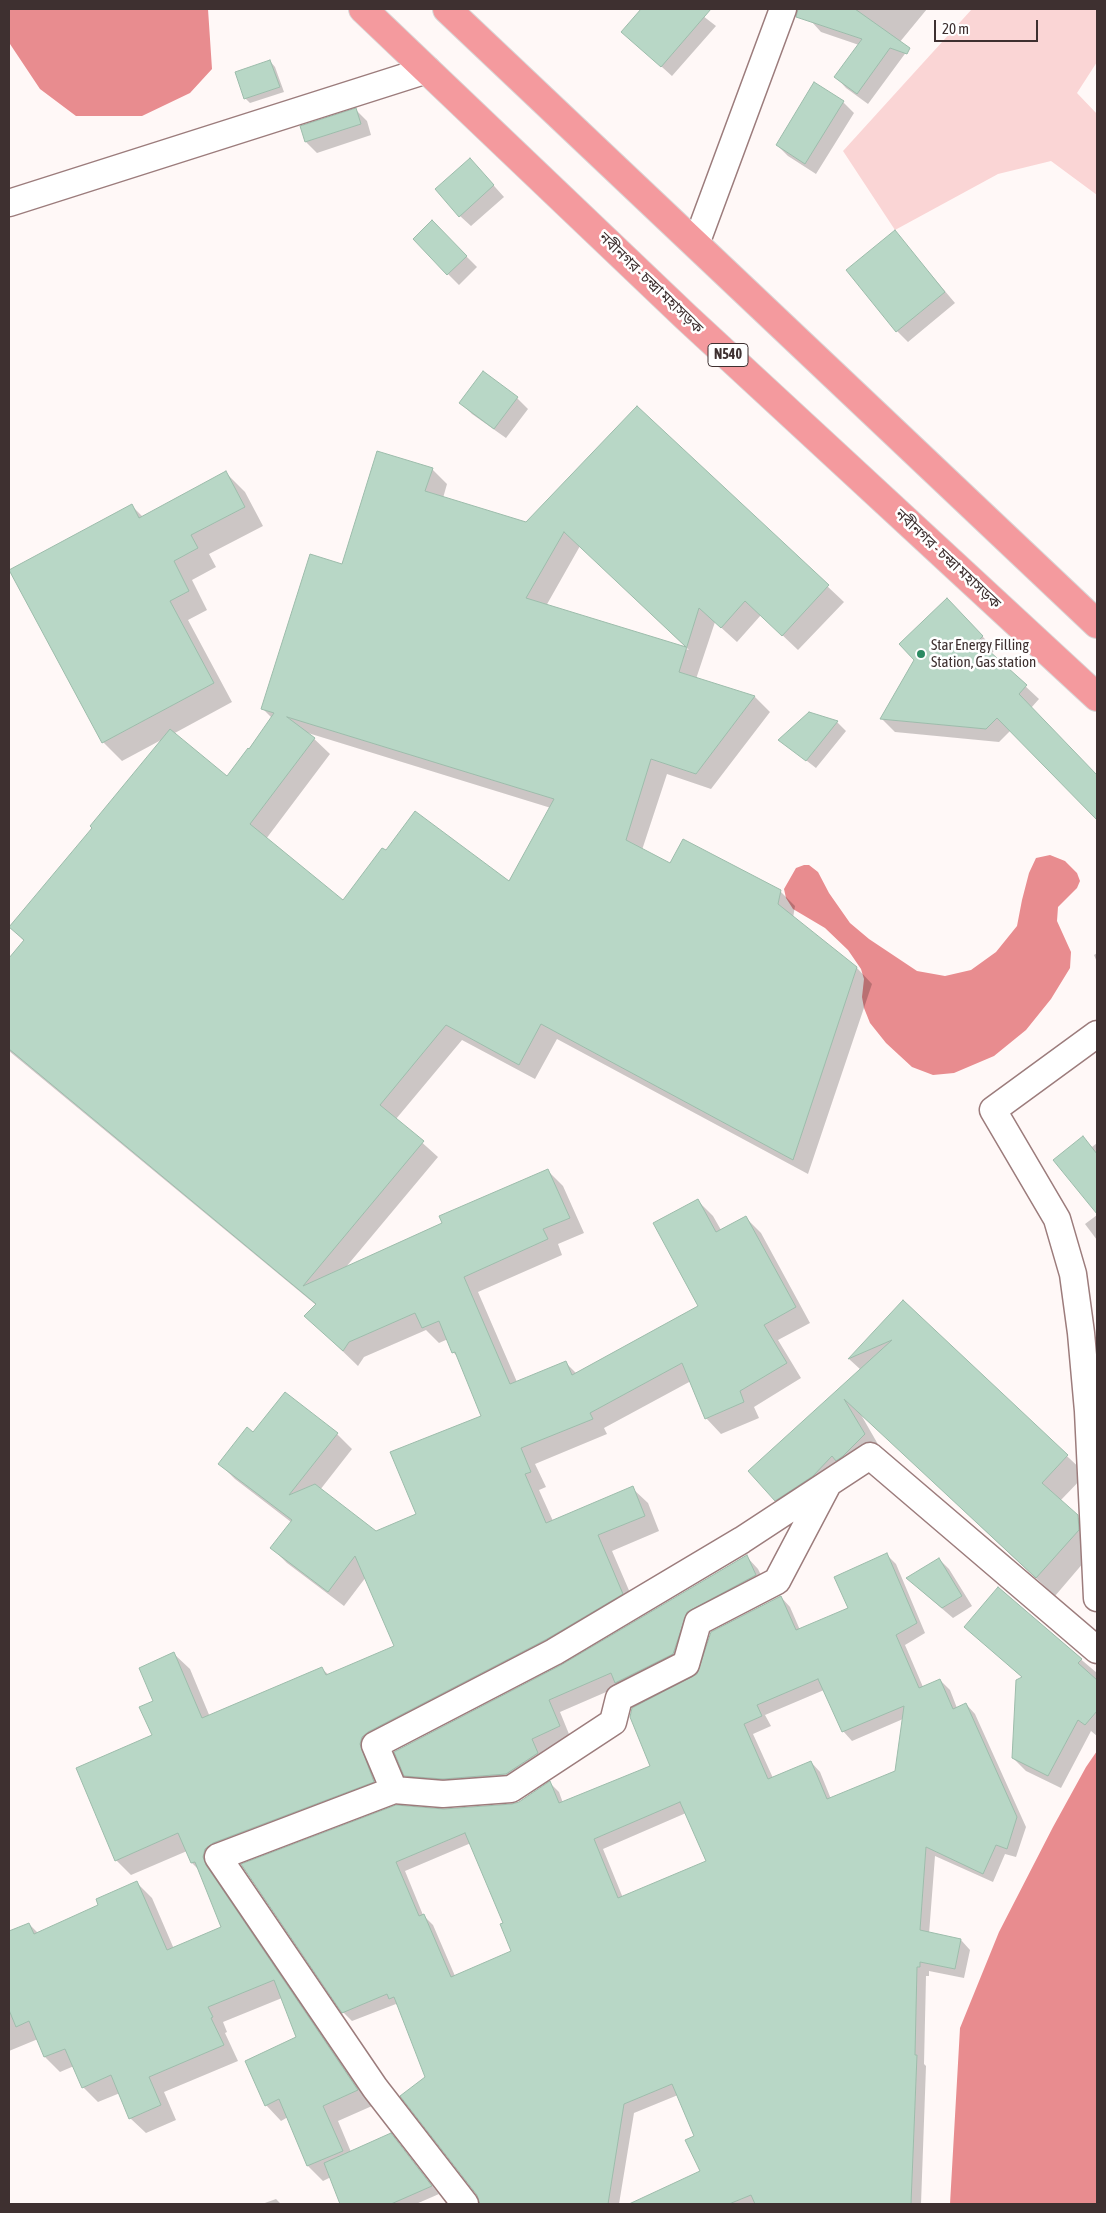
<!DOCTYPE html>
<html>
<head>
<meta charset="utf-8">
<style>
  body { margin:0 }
  #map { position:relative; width:1106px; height:2213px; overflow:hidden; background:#fff8f7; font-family:"Asap Condensed",sans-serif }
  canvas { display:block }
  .frame { position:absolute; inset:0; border:10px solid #3e3030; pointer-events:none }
  .scale { position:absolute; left:934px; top:20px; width:104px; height:22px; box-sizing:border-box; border:2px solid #3e3030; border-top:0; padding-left:6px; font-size:15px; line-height:18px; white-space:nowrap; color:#3e3030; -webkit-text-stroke:4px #fff; paint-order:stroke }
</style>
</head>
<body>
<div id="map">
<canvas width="1106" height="2213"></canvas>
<div class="frame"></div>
<div class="scale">20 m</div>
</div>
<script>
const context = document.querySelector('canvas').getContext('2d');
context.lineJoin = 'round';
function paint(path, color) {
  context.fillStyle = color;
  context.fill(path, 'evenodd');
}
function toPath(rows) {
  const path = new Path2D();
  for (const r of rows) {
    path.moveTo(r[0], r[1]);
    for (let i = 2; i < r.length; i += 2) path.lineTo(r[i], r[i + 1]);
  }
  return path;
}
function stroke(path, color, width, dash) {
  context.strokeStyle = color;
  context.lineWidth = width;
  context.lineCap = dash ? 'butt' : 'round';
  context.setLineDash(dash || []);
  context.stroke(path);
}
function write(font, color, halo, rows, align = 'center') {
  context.font = font + ' "Asap Condensed","Noto Sans Bengali",sans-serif';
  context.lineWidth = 5;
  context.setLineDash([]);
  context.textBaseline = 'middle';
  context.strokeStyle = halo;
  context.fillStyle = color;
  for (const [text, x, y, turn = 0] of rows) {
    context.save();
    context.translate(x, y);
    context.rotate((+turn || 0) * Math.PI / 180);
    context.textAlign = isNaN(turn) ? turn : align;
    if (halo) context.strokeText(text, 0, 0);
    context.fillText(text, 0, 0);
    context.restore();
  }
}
const green = toPath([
  [972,9,1097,9,1097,62,1077,93,1097,114,1097,195,1051,161,998,174,895,230,843,151]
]);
const water = toPath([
  [9,9,208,9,212,69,190,93,142,116,76,116,40,89,10,44],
  [1050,855,1065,861,1077,873,1080,881,1077,888,1058,907,1057,921,1071,952,1070,968,1051,999,1026,1030,994,1056,954,1073,933,1075,912,1067,886,1043,870,1023,864,1008,862,997,864,979,861,969,848,950,825,928,793,909,786,898,784,889,796,868,804,865,809,865,818,872,829,893,850,923,869,939,917,971,945,976,971,970,996,952,1017,926,1022,900,1029,873,1036,858],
  [1097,1751,1097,2204,950,2204,960,2028,999,1932,1053,1827,1086,1767]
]);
const shadow = toPath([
  [643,9,694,9,716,26,672,76,623,32],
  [815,9,927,9,899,43,907,51,868,104,846,88,836,77,859,45,821,32,811,21],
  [270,61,275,67,284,92,250,103,245,98],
  [843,102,854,113,816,174,788,156,777,145],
  [356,110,367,121,371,135,317,153,306,142,301,127],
  [470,159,504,197,471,226,460,216],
  [432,222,477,267,459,285,448,274],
  [895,232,955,303,908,342,897,331],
  [517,398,528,409,506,438,472,414,461,403],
  [637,407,844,602,798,650,761,615,737,642,715,622,696,679,755,697,770,712,711,789,667,774,642,850,670,865,780,891,795,906,793,918,857,968,872,984,808,1174,557,1039,535,1079,462,1040,396,1119,438,1157,346,1267,443,1223,547,1170,563,1186,584,1233,558,1244,562,1255,478,1292,517,1382,565,1362,576,1373,700,1306,697,1200,713,1216,721,1230,745,1217,761,1233,810,1323,778,1340,801,1378,754,1407,759,1418,721,1434,706,1418,691,1381,604,1428,607,1434,535,1464,546,1487,539,1490,553,1521,632,1488,648,1503,659,1531,612,1551,637,1609,383,1747,389,1797,228,1858,372,2106,338,2121,351,2152,390,2134,439,2194,416,2204,342,2204,331,2177,323,2181,308,2166,288,2117,281,2121,266,2105,298,2038,282,1998,223,2022,227,2032,225,2033,238,2061,164,2092,176,2120,146,2133,130,2118,120,2093,98,2102,83,2087,74,2066,60,2072,45,2057,38,2039,9,2051,9,1933,29,1924,38,1933,100,1906,137,1883,152,1898,174,1949,223,1928,200,1871,192,1863,187,1851,131,1875,116,1860,153,1736,155,1702,174,1654,190,1669,210,1717,322,1669,329,1675,396,1647,366,1577,344,1606,287,1563,272,1548,291,1522,235,1479,220,1464,254,1433,337,1434,352,1449,320,1490,376,1533,418,1515,482,1416,458,1357,453,1352,448,1339,439,1343,426,1330,364,1357,358,1366,306,1316,316,1305,9,1051,9,960,24,941,11,927,93,828,163,739,122,761,103,742,132,506,143,517,226,473,245,492,263,526,209,554,216,567,192,580,207,610,188,620,232,702,173,734,227,778,272,718,263,709,343,565,432,469,447,484,443,498,527,524],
  [580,546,689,650,546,606],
  [308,733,551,808,510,883,343,902,266,839,330,754],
  [961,613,995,650,991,654,1039,699,1031,708,1097,776,1097,818,1011,730,999,742,895,732,882,719,916,660],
  [809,714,837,722,846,731,816,768,780,740],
  [1097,953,1097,962,1094,955],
  [1083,1138,1092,1147,1097,1143,1097,1212,1055,1161],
  [1097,1215,1097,1240,1085,1224],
  [903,1302,1086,1474,1060,1501,1096,1534,1096,1548,1055,1596,860,1413,883,1453,794,1518,776,1500,861,1370,849,1359],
  [887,1555,896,1564,925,1633,905,1645,923,1687,940,1680,950,1690,957,1708,966,1704,975,1714,1026,1827,1016,1857,1005,1854,993,1882,935,1856,929,1934,961,1940,970,1950,964,1978,929,1971,929,1976,926,1976,924,2064,926,2066,921,2204,632,2204,702,2172,695,2137,678,2095,634,2113,619,2204,480,2204,478,2194,426,2077,399,2007,396,2004,352,2021,343,2012,243,1865,444,1810,512,1805,520,1803,550,1783,559,1792,563,1803,652,1766,698,1675,781,1597,790,1607,800,1630,849,1608],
  [824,1690,843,1731,852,1741,903,1719,896,1771,831,1799,820,1772,811,1762,773,1778,753,1734,771,1726,765,1715],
  [686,1813,708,1862,623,1898,603,1849],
  [471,1843,505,1924,513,1952,455,1976,433,1925,423,1915,405,1871],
  [747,1557,758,1569,767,1587,698,1624,685,1665,620,1686,560,1712,571,1739,543,1751,549,1766,518,1786,418,1787,405,1775,562,1666],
  [939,1559,949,1569,972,1606,953,1618,918,1588],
  [998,1589,1097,1673,1097,1736,1091,1731,1061,1788,1026,1771,1013,1758,1023,1678,965,1627],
  [276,2199,281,2204,262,2204]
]);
const building = toPath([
  [641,9,711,9,661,67,621,32,641,9],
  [798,9,855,9,910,48,907,54,890,48,857,94,834,77,862,39,796,17,798,9],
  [270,60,280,87,244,99,235,72,270,60],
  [814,82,844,101,805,164,776,145,814,82],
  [356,108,361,124,305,142,300,126,356,108],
  [470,158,494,185,459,217,435,189,470,158],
  [432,220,467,256,447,275,413,239,432,220],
  [895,230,945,292,896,332,846,270,895,230],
  [483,371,518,397,494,429,459,403,483,371],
  [637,406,829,585,782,636,745,601,721,628,699,608,679,672,755,696,696,774,651,759,626,840,670,863,683,839,781,890,778,904,857,967,793,1160,541,1024,519,1065,446,1025,380,1105,424,1141,303,1286,442,1223,439,1216,548,1169,570,1218,543,1229,548,1239,464,1277,510,1384,566,1361,572,1375,698,1306,653,1223,698,1199,716,1232,746,1216,796,1307,764,1325,787,1363,740,1391,744,1402,705,1419,682,1363,590,1413,593,1419,521,1448,531,1472,525,1474,546,1523,633,1486,645,1516,598,1535,623,1594,547,1639,368,1732,362,1737,360,1744,374,1782,213,1843,205,1849,203,1857,206,1865,358,2090,323,2106,343,2151,307,2166,279,2099,265,2106,245,2061,296,2037,274,1980,208,2007,213,2017,211,2018,224,2045,149,2077,161,2105,129,2119,111,2075,82,2088,65,2049,44,2057,29,2021,16,2027,9,2010,9,1931,29,1923,34,1934,98,1905,96,1899,137,1881,167,1950,221,1927,195,1862,191,1863,178,1833,115,1861,76,1768,152,1735,139,1707,153,1701,139,1668,174,1652,202,1718,322,1667,326,1675,394,1646,355,1556,328,1592,270,1548,292,1520,218,1464,247,1427,253,1432,285,1392,338,1433,289,1495,315,1484,376,1531,416,1514,390,1452,481,1416,455,1352,452,1353,439,1321,422,1328,415,1313,349,1342,343,1351,304,1316,316,1304,9,1049,9,958,24,940,9,927,92,828,90,826,170,729,227,776,248,748,249,749,274,713,261,709,310,554,342,564,377,451,433,468,425,491,526,522,637,406],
  [564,532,686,647,526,598,564,532],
  [287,717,554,799,509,881,415,811,386,850,382,848,343,900,250,824,315,738,287,717],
  [226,471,245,507,191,535,198,548,174,561,189,591,170,601,214,683,102,743,9,570,132,504,139,518,226,471],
  [947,598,983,636,978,641,1027,685,1019,694,1097,775,1097,820,997,718,986,729,880,719,914,660,899,644,947,598],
  [809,712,838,721,806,761,778,740,809,712],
  [1083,1136,1097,1154,1097,1214,1053,1160,1083,1136],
  [903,1300,1068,1455,1042,1483,1078,1515,1079,1530,1036,1578,844,1399,865,1434,843,1456,836,1461,832,1456,813,1476,775,1501,748,1471,892,1340,848,1359,903,1300],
  [887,1553,917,1623,896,1635,919,1688,940,1679,953,1709,966,1703,1017,1817,1007,1849,996,1845,983,1874,926,1847,920,1930,961,1939,955,1969,920,1962,920,1967,917,1967,915,2055,917,2055,911,2204,755,2204,751,2195,729,2204,629,2204,700,2171,685,2140,694,2136,672,2084,624,2104,608,2204,480,2204,477,2195,400,2096,425,2077,394,1997,389,1999,387,1994,342,2013,241,1864,396,1805,444,1809,512,1804,519,1802,550,1781,559,1803,650,1766,630,1717,632,1708,697,1674,711,1632,781,1596,796,1630,848,1608,834,1577,887,1553],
  [818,1679,842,1732,904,1706,895,1771,827,1799,811,1761,768,1779,744,1724,762,1716,757,1705,818,1679],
  [680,1802,706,1861,618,1898,594,1839,680,1802],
  [465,1833,503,1923,500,1924,511,1951,451,1977,424,1914,419,1916,396,1862,465,1833],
  [747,1555,756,1575,687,1612,673,1654,615,1683,611,1673,549,1700,560,1726,532,1739,538,1753,506,1774,443,1779,404,1776,394,1752,561,1665,747,1555],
  [939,1558,962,1596,942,1608,906,1578,939,1558],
  [998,1587,1082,1659,1078,1663,1097,1680,1097,1711,1085,1725,1078,1720,1048,1776,1012,1758,1016,1680,1022,1677,964,1627,998,1587],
  [391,2133,432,2186,391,2204,340,2204,324,2163,391,2133]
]);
const minor = toPath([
  [9,203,427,70],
  [696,244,783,9],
  [1097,1034,993,1110,1057,1219,1073,1274,1081,1333,1088,1411,1097,1598],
  [394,1790,443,1794,511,1789,613,1722,619,1698,686,1664,698,1622,777,1581,827,1486],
  [465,2204,375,2088,218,1857,394,1790,375,1745,554,1652,742,1540,870,1456,1097,1650]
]);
const trunk = toPath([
  [363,9,686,317,1097,697],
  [447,9,1097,624]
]);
const markers = [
  [921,654,5,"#2a8a62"]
];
const shields = [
  [728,355,40]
];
const shieldNames = [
  ["N540",728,355]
];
const streetNames = [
  ["নবীনগর - চন্দ্রা মহাসড়ক",651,283,44],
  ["নবীনগর - চন্দ্রা মহাসড়ক",948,559,43]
];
const poiNames = [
  ["Star Energy Filling",931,645],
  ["Station, Gas station",931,662]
];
paint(green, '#fad5d5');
paint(water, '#e88c8f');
paint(shadow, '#0003');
paint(building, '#b8d7c6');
stroke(building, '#9dbcab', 1);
stroke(minor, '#9c7c7c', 29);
stroke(trunk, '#d8d6d6', 30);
stroke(minor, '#fff', 26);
stroke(trunk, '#f49a9e', 28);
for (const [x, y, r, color] of markers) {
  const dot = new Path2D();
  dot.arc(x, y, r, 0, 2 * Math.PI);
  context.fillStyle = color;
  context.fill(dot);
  stroke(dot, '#fff', 2);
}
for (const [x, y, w] of shields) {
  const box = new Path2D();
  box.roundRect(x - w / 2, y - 11.5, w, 23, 4);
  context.fillStyle = '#fff';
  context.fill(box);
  stroke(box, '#3e3030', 1);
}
write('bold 14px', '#3e3030', null, shieldNames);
write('15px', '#3e3030', '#fff', streetNames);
write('15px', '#3e3030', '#fff', poiNames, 'left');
</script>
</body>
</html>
